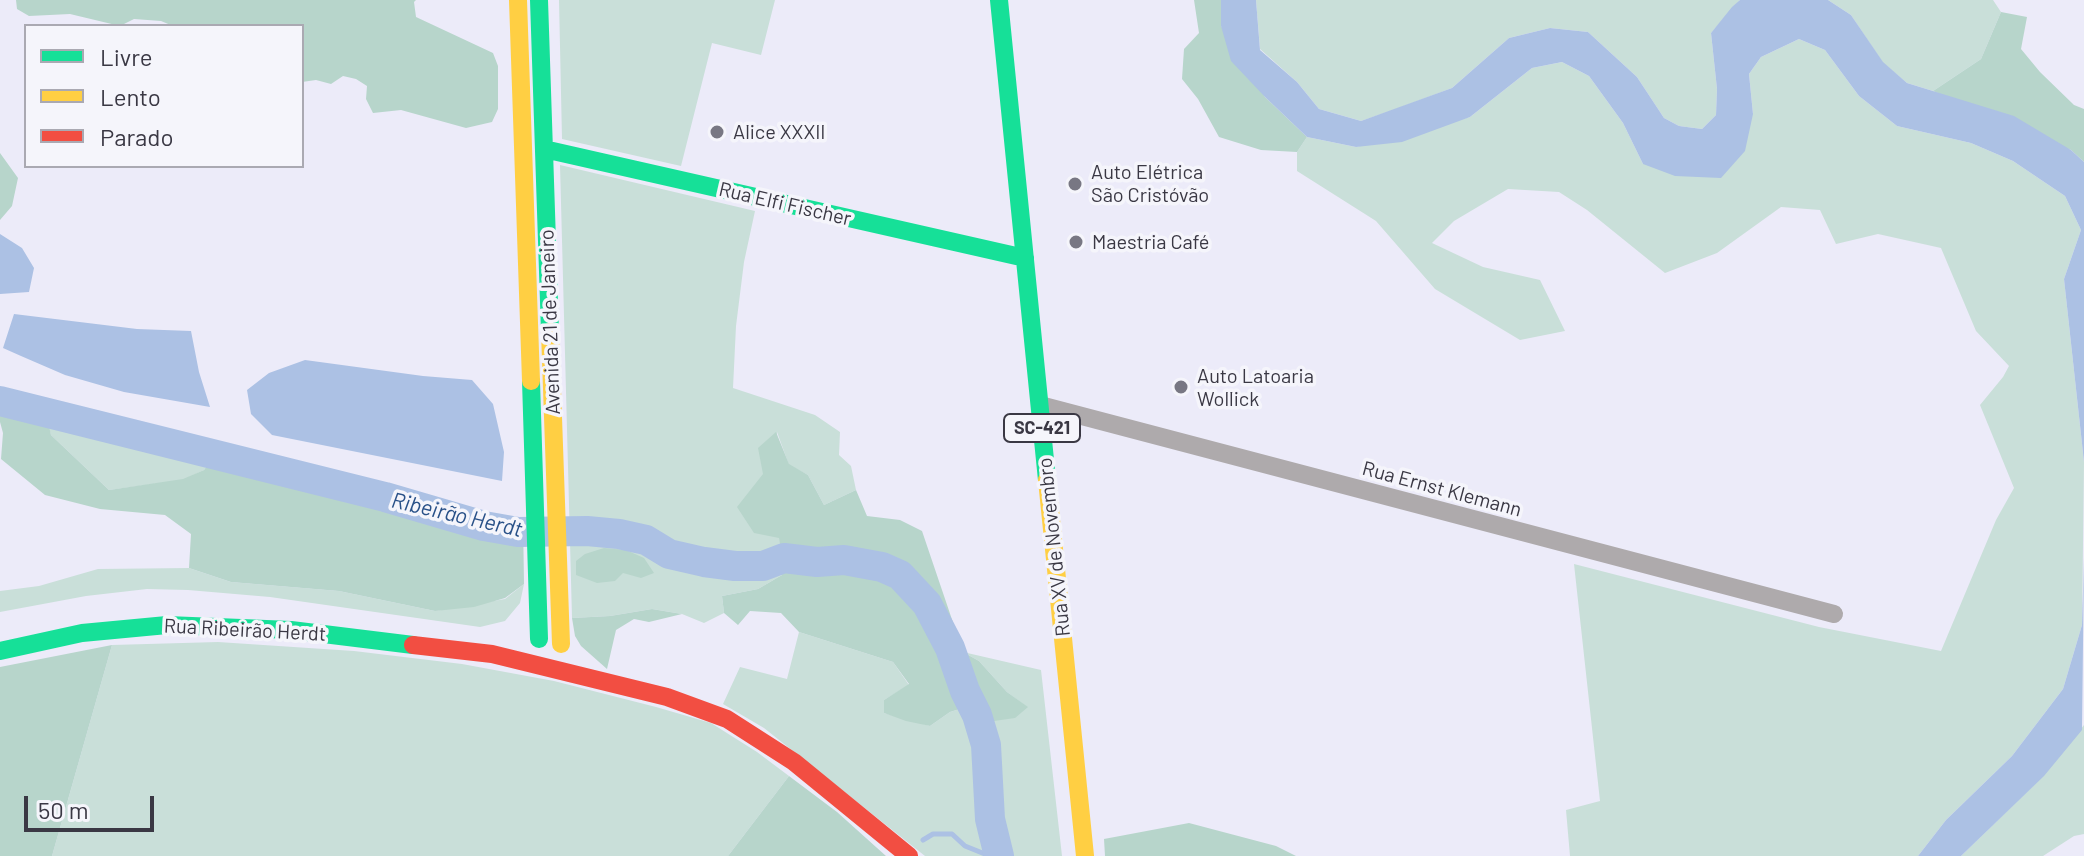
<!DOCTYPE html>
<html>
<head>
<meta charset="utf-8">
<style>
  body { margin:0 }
  #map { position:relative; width:2084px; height:856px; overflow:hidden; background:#ecebf9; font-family:Barlow,sans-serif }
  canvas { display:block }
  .legend { position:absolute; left:24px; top:24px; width:280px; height:144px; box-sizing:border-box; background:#f5f5fb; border:2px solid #aaa9b2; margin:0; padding:10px 14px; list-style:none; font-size:24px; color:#3a3844 }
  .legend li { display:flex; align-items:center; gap:16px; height:40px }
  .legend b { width:40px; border:2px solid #aaa9b2 }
  .scale { position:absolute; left:24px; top:796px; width:130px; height:36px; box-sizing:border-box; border:4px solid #3a3844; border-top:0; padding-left:10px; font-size:24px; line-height:28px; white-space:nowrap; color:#3a3844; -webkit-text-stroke:6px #f5f5fb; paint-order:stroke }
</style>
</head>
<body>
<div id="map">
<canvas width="2084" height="856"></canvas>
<ul class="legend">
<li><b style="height:10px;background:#16e098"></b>Livre</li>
<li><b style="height:10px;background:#ffcf43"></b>Lento</li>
<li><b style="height:10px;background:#f24e42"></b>Parado</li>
</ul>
<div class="scale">50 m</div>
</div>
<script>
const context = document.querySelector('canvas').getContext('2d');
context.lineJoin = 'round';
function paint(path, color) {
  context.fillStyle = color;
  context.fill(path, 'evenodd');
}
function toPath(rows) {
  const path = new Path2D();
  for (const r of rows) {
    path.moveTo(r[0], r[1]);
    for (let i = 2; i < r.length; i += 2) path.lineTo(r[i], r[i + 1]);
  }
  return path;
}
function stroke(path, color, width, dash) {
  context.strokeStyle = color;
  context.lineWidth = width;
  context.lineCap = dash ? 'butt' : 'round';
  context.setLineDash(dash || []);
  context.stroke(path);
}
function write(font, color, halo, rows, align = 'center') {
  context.font = font + ' Barlow,sans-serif';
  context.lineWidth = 7;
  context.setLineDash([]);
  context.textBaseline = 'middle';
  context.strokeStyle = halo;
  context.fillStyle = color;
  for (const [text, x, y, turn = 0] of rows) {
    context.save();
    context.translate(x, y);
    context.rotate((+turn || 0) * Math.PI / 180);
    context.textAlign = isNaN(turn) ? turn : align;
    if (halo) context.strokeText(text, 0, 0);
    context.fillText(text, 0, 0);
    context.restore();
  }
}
const green = toPath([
  [559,0,775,0,761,55,712,43,681,166,562,139],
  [1256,0,1740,0,1711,33,1717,89,1716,115,1702,129,1679,126,1664,118,1637,77,1588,32,1550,28,1509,38,1452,88,1396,109,1361,121,1319,109,1297,82,1260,49],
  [1828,0,1993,0,2001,12,1981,59,1933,91,1907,83,1883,63,1851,15],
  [1799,39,1825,50,1859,96,1897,126,1971,143,2013,161,2065,196,2081,230,2064,279,2084,462,2082,625,2063,689,2012,756,1946,820,1918,856,1570,856,1566,810,1600,801,1574,564,1819,627,1941,651,1996,520,2014,488,1980,405,2003,377,2009,366,1976,331,1941,248,1878,234,1836,244,1820,210,1781,207,1717,253,1665,273,1587,210,1559,192,1508,189,1454,221,1432,243,1483,267,1540,280,1565,331,1520,340,1435,289,1376,221,1297,171,1297,152,1307,137,1356,147,1470,117,1532,68,1562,62,1589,76,1623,123,1643,164,1753,114,1749,74,1761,57],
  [560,165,755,211,744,262,736,326,733,388,815,415,840,432,839,455,851,466,856,490,824,505,808,475,789,465,777,432,779,538,782,575,758,589,722,596,724,613,704,623,682,614,652,609,610,616,572,618],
  [45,414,213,457,204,470,183,480,109,490,51,435],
  [189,568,231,582,339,591,435,611,505,599,524,584,520,603,505,621,480,627,270,597,188,590,147,589,86,596,0,612,0,591,39,586,98,569],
  [799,632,893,662,909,685,884,700,884,713,930,726,950,712,983,702,1027,707,1007,692,979,661,963,652,1041,670,1062,856,925,856,764,728,723,704,740,667,787,679],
  [218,642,354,651,462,664,554,681,656,707,711,723,757,752,789,776,728,856,52,856,112,645],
  [2084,725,2084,834,2074,836,2043,856,1961,856,2043,776]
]);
const forest = toPath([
  [16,0,416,0,414,2,416,17,493,53,498,66,498,109,492,122,466,128,401,110,373,113,366,99,367,86,356,79,343,76,331,84,316,80,302,82,302,26,173,26,161,21,134,19,120,26,70,14,29,16,17,9],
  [1194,0,1221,0,1221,26,1265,97,1307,137,1297,152,1261,150,1219,137,1198,99,1182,79,1184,49,1199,33],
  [2001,12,2027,17,2021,49,2040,72,2074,105,2084,109,2084,162,2071,150,1933,91,1981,59],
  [0,153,18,178,12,206,0,220],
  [12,396,44,403,51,435,109,490,183,479,204,470,213,457,256,456,367,482,421,503,523,519,524,584,505,598,474,607,435,611,339,591,231,582,189,568,191,534,165,515,100,509,45,495,1,459,3,433,0,422,0,401],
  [776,432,789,464,808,475,824,505,856,490,867,516,900,520,922,531,963,652,979,661,1007,692,1028,707,1015,718,994,721,982,702,950,712,930,726,906,721,884,713,884,700,909,684,893,662,799,632,781,613,750,611,738,625,724,613,722,596,758,589,782,575,779,538,754,533,737,507,763,474,758,448],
  [604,548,626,550,644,558,654,573,641,578,623,573,615,581,597,583,576,575,576,561,585,554],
  [652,609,682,614,649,622,634,619,616,630,607,669,581,646,575,636,572,618,610,616],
  [112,645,52,856,0,856,0,667],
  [789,776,837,812,886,856,728,856],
  [1189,823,1276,846,1296,856,1105,856,1104,839]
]);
const water = toPath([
  [1221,0,1256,0,1260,50,1297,82,1319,109,1361,121,1452,88,1509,38,1550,28,1588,32,1637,77,1664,118,1679,126,1702,129,1716,115,1717,89,1711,33,1732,7,1740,0,1828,0,1851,15,1883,62,1907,83,2014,116,2071,150,2084,162,2084,462,2064,279,2081,230,2065,196,2013,161,1971,143,1897,126,1859,96,1825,50,1799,39,1761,57,1749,74,1753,114,1745,151,1721,178,1675,176,1643,164,1623,123,1589,76,1562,62,1532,68,1470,117,1402,142,1356,147,1307,137,1265,97,1231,61,1221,26],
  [0,234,22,248,34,268,29,292,0,294],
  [14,314,137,329,191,331,199,372,210,407,124,392,65,375,21,356,3,348],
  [305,360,423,376,472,380,493,404,504,452,502,481,272,435,251,414,247,390,269,373],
  [2084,557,2082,730,2044,776,1961,856,1918,856,1946,820,2012,756,2063,689,2082,625]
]);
const stream = toPath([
  [923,840,933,834,952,834,965,846,990,856]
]);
const river = toPath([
  [0,401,385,497,484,526,518,532,587,531,619,534,646,540,669,554,704,562,735,566,763,566,784,558,817,562,844,560,882,567,900,575,927,604,950,648,965,691,977,715,986,745,990,819,999,856]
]);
const street = toPath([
  [1040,405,1834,614]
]);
const fast = toPath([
  [539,0,550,332],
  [999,0,1047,480],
  [544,149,1025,258],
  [531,381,539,639],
  [0,651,82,633,167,625,291,630,413,645]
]);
const slow = toPath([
  [518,0,531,381],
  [550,332,561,644],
  [1047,480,1085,856]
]);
const jam = toPath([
  [413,645,492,654,667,697,727,719,794,762,909,856]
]);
const markers = [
  [717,132,8,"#787783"],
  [1075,184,8,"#787783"],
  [1076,242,8,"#787783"],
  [1181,387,8,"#787783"]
];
const shields = [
  [1042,428,76]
];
const shieldNames = [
  ["SC-421",1042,428]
];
const poiNames = [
  ["Alice XXXII",733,132],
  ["Auto Elétrica",1091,172],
  ["São Cristóvão",1091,195],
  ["Maestria Café",1092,242],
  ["Auto Latoaria",1197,376],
  ["Wollick",1197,399]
];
const streetNames = [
  ["Rua Elfi Fischer",785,204,13],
  ["Avenida 21 de Janeiro",550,322,-92],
  ["Rua Ernst Klemann",1442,489,15],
  ["Rua XV de Novembro",1054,547,-96],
  ["Rua Ribeirão Herdt",245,630,3]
];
const waterNames = [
  ["Ribeirão Herdt",457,515,13]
];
paint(green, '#c9dfd9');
paint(forest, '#b7d5cb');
paint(water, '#acc1e4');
stroke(stream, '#acc1e4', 5);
stroke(river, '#acc1e4', 30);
stroke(street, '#aeaaac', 18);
stroke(fast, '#16e098', 18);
stroke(slow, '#ffcf43', 18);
stroke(jam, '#f24e42', 18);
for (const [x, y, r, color] of markers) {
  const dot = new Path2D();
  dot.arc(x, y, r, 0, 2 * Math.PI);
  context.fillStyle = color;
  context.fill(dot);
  stroke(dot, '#f5f5fb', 3);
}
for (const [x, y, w] of shields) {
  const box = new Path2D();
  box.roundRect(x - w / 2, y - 14, w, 28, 6);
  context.fillStyle = '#f5f5fb';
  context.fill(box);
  stroke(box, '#3a3844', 2);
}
write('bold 18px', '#3a3844', null, shieldNames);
write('20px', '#3a3844', '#f5f5fb', poiNames, 'left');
write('20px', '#3a3844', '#f5f5fb', streetNames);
write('italic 22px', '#295188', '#f5f5fb', waterNames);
</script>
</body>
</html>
